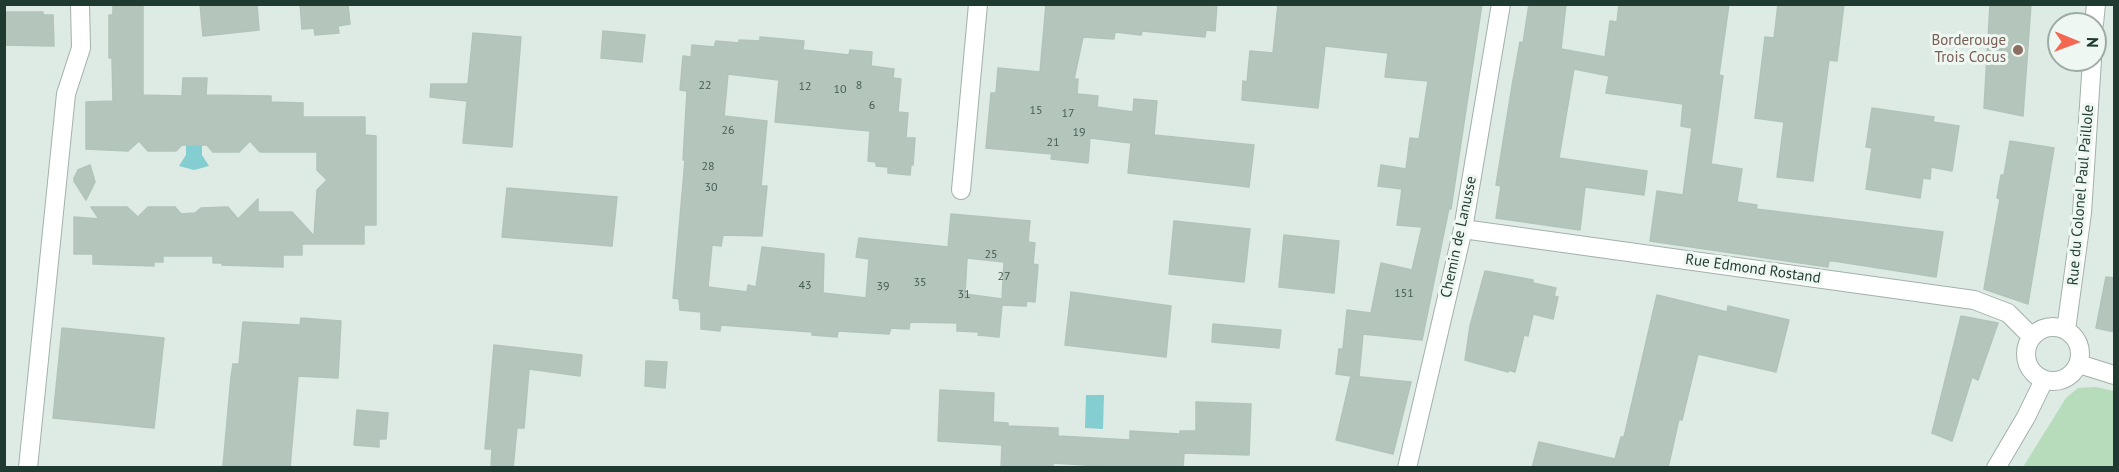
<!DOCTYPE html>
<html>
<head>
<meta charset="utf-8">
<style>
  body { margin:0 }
  #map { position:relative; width:2119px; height:472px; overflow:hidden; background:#deeae4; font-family:"PT Sans",sans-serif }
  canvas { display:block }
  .frame { position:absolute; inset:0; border:6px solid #1f3a30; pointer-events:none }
  .north { position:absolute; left:2047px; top:12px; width:60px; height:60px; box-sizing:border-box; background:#eff7f2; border:2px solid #9caba4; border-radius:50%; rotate:91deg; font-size:16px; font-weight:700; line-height:24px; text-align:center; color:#1f3a30 }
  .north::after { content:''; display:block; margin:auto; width:21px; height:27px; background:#f46852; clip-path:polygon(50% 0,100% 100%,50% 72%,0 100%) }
</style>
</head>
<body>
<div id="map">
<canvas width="2119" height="472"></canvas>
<div class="frame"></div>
<div class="north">N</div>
</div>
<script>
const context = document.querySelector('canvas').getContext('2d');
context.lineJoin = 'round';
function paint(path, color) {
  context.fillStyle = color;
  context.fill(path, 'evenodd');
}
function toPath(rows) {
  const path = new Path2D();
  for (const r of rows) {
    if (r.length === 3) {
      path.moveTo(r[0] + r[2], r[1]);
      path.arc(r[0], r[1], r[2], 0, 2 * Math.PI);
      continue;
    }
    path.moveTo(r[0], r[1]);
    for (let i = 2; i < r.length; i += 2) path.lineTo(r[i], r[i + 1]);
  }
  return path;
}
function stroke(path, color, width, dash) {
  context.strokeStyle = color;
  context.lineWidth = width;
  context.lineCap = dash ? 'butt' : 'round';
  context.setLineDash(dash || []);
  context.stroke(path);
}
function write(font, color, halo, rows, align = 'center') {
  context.font = font + ' "PT Sans",sans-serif';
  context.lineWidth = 6;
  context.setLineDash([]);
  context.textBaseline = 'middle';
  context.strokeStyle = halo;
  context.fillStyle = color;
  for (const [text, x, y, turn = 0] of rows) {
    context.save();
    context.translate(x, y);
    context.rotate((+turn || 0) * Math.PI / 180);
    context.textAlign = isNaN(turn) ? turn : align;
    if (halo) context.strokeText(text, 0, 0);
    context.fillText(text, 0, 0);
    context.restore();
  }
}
const green = toPath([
  [2096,387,2114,391,2114,467,2023,467,2066,398,2078,388]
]);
const water = toPath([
  [186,145,202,145,202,155,209,166,194,170,179,166,186,155],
  [1086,395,1104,395,1103,429,1085,428]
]);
const building = toPath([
  [113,4,143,5,143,95,182,96,183,78,207,78,206,95,271,96,271,102,303,103,303,117,365,117,365,135,376,136,376,225,364,225,364,244,302,244,302,255,283,255,283,267,222,265,222,263,213,263,213,256,163,256,163,262,154,262,154,266,93,264,93,254,74,254,74,217,99,219,91,207,127,207,138,217,148,207,175,207,181,214,195,213,201,208,228,207,238,219,258,199,258,212,292,212,314,236,317,190,327,180,317,170,317,152,260,152,250,141,239,152,213,152,207,145,182,145,176,151,148,151,139,141,128,151,86,149,86,102,113,101,112,58,109,58,109,15,113,15,113,4],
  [200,4,257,4,259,30,203,36,200,4],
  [300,4,348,4,350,24,338,26,339,33,315,35,314,28,302,29,300,4],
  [1046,4,1217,4,1215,31,1206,30,1205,37,1142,31,1141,35,1115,32,1114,39,1083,37,1074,79,1078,79,1077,94,1098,96,1097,107,1133,112,1134,99,1157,101,1154,135,1254,145,1249,187,1128,173,1131,143,1090,138,1088,163,1051,159,1052,154,986,148,991,93,996,93,998,68,1040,72,1046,4],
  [1278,4,1482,4,1451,209,1449,208,1422,340,1363,334,1359,377,1336,374,1339,349,1343,349,1347,310,1371,313,1381,263,1412,270,1422,227,1397,225,1402,189,1378,186,1381,165,1406,169,1410,138,1419,139,1428,81,1385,77,1388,53,1325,46,1318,108,1242,100,1243,81,1247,82,1250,51,1273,53,1278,4],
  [1529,4,1566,4,1561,49,1605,57,1610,21,1617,22,1619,4,1729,4,1719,75,1723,76,1711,164,1742,169,1737,202,1757,205,1756,209,1943,232,1936,277,1834,261,1829,261,1828,267,1650,241,1657,191,1683,195,1692,128,1681,126,1683,104,1606,93,1609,76,1574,69,1559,158,1647,171,1644,195,1585,187,1580,230,1496,218,1501,186,1496,185,1512,86,1520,42,1523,43,1529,4],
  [1778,4,1844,4,1837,61,1829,60,1813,181,1777,177,1784,122,1755,118,1765,37,1774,38,1778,4],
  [1990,4,2031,4,2023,116,1984,108,1990,4],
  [4,12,43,12,43,15,53,15,54,46,4,45,4,12],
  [603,31,645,35,642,62,601,58,603,31],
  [473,33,521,37,512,147,463,143,467,101,430,97,431,84,468,84,473,33],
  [760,37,804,41,803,50,849,55,850,50,872,52,871,66,894,69,893,78,901,79,898,112,908,113,906,138,915,138,913,165,911,165,910,175,888,173,888,167,876,166,876,162,868,161,870,131,775,122,779,80,728,74,724,116,767,121,761,186,767,186,762,236,723,235,721,246,712,245,708,287,747,292,748,285,756,287,762,247,824,254,823,293,866,298,869,259,856,257,859,238,948,247,951,214,1030,221,1028,242,1035,243,1033,264,1038,265,1035,302,1027,301,1026,306,1002,305,999,337,978,335,979,332,957,331,957,323,910,322,909,329,891,328,889,334,838,331,837,337,812,335,812,332,721,325,720,331,701,329,701,312,680,310,679,299,673,298,685,160,683,160,687,91,680,90,683,56,691,57,692,45,714,47,716,41,739,43,739,40,760,41,760,37],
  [967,258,1004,262,1002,299,965,294,967,258],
  [1872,108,1934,117,1933,122,1959,126,1952,171,1931,167,1930,179,1923,178,1920,198,1866,189,1872,148,1866,147,1872,108],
  [2010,141,2054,148,2028,304,1984,289,2000,199,1997,198,2001,175,2004,175,2010,141],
  [90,165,95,182,86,200,74,181,74,178,78,170,90,165],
  [507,188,617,197,612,246,502,237,507,188],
  [1174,221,1250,229,1244,282,1169,274,1174,221],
  [1284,235,1339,241,1334,293,1279,287,1284,235],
  [1485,271,1533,280,1533,283,1556,288,1554,296,1558,297,1553,319,1533,314,1528,336,1524,335,1515,372,1508,370,1508,372,1465,360,1470,326,1485,271],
  [2106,277,2115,278,2115,332,2096,328,2106,277],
  [1071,292,1171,306,1166,357,1065,345,1071,292],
  [1657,295,1727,312,1728,306,1789,320,1776,372,1698,354,1682,420,1679,419,1668,468,1532,468,1539,442,1615,459,1621,437,1624,437,1657,295],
  [1961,316,1998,323,1978,380,1972,377,1952,441,1932,433,1961,316],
  [301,318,341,321,338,378,298,376,290,468,223,466,231,377,233,364,239,364,243,322,300,325,301,318],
  [1213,324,1281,330,1279,348,1212,342,1213,324],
  [62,328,164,338,154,428,53,418,62,328],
  [494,345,582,355,580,376,529,369,524,428,517,428,513,468,491,468,492,449,485,449,494,345],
  [646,361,667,362,665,388,645,386,646,361],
  [1351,376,1411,382,1393,454,1336,440,1351,376],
  [940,390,994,393,993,422,1008,423,1008,426,1058,428,1058,436,1130,440,1130,431,1180,434,1180,431,1196,431,1196,402,1251,404,1249,455,1184,453,1183,468,1131,468,1053,463,1053,468,1001,468,1002,445,938,441,940,390],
  [357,410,388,413,386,439,379,439,379,447,354,445,357,410]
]);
const minor = toPath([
  [2094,24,2096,4],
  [961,190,978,4],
  [1463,229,1974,300,2008,313,2032,337],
  [2053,354,27],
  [2066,330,2082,213,2092,60],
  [2079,364,2114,375],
  [28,468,66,94,81,48,80,4],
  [1407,468,1463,229,1501,4],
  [1996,468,2026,417,2044,380]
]);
const markers = [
  [2018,50,6,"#8d6e63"]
];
const numberNames = [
  ["22",705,86],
  ["8",859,86],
  ["12",805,87],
  ["10",840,90],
  ["6",872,106],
  ["15",1036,111],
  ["17",1068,114],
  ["26",728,131],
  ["19",1079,133],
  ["21",1053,143],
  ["28",708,167],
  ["30",711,188],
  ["25",991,255],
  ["27",1004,277],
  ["35",920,283],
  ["43",805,286],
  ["39",883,287],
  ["151",1404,294],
  ["31",964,295]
];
const educationNames = [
  ["Borderouge",2006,41],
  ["Trois Cocus",2006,58]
];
const streetNames = [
  ["Rue du Colonel Paul Paillole",2081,195,-85],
  ["Chemin de Lanusse",1459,237,-78],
  ["Rue Edmond Rostand",1753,269,8]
];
paint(green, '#b6dcbc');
paint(water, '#84cdd1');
paint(building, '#b4c5bc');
stroke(building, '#b1c4ba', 1.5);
stroke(minor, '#a1b2aa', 20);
stroke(minor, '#fff', 18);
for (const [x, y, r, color] of markers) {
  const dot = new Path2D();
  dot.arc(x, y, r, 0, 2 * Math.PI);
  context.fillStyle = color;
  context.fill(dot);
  stroke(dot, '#eff7f2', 2);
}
write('12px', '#445d53', null, numberNames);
write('15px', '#785e54', '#eff7f2', educationNames, 'right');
write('15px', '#1f3a30', '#eff7f2', streetNames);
</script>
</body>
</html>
